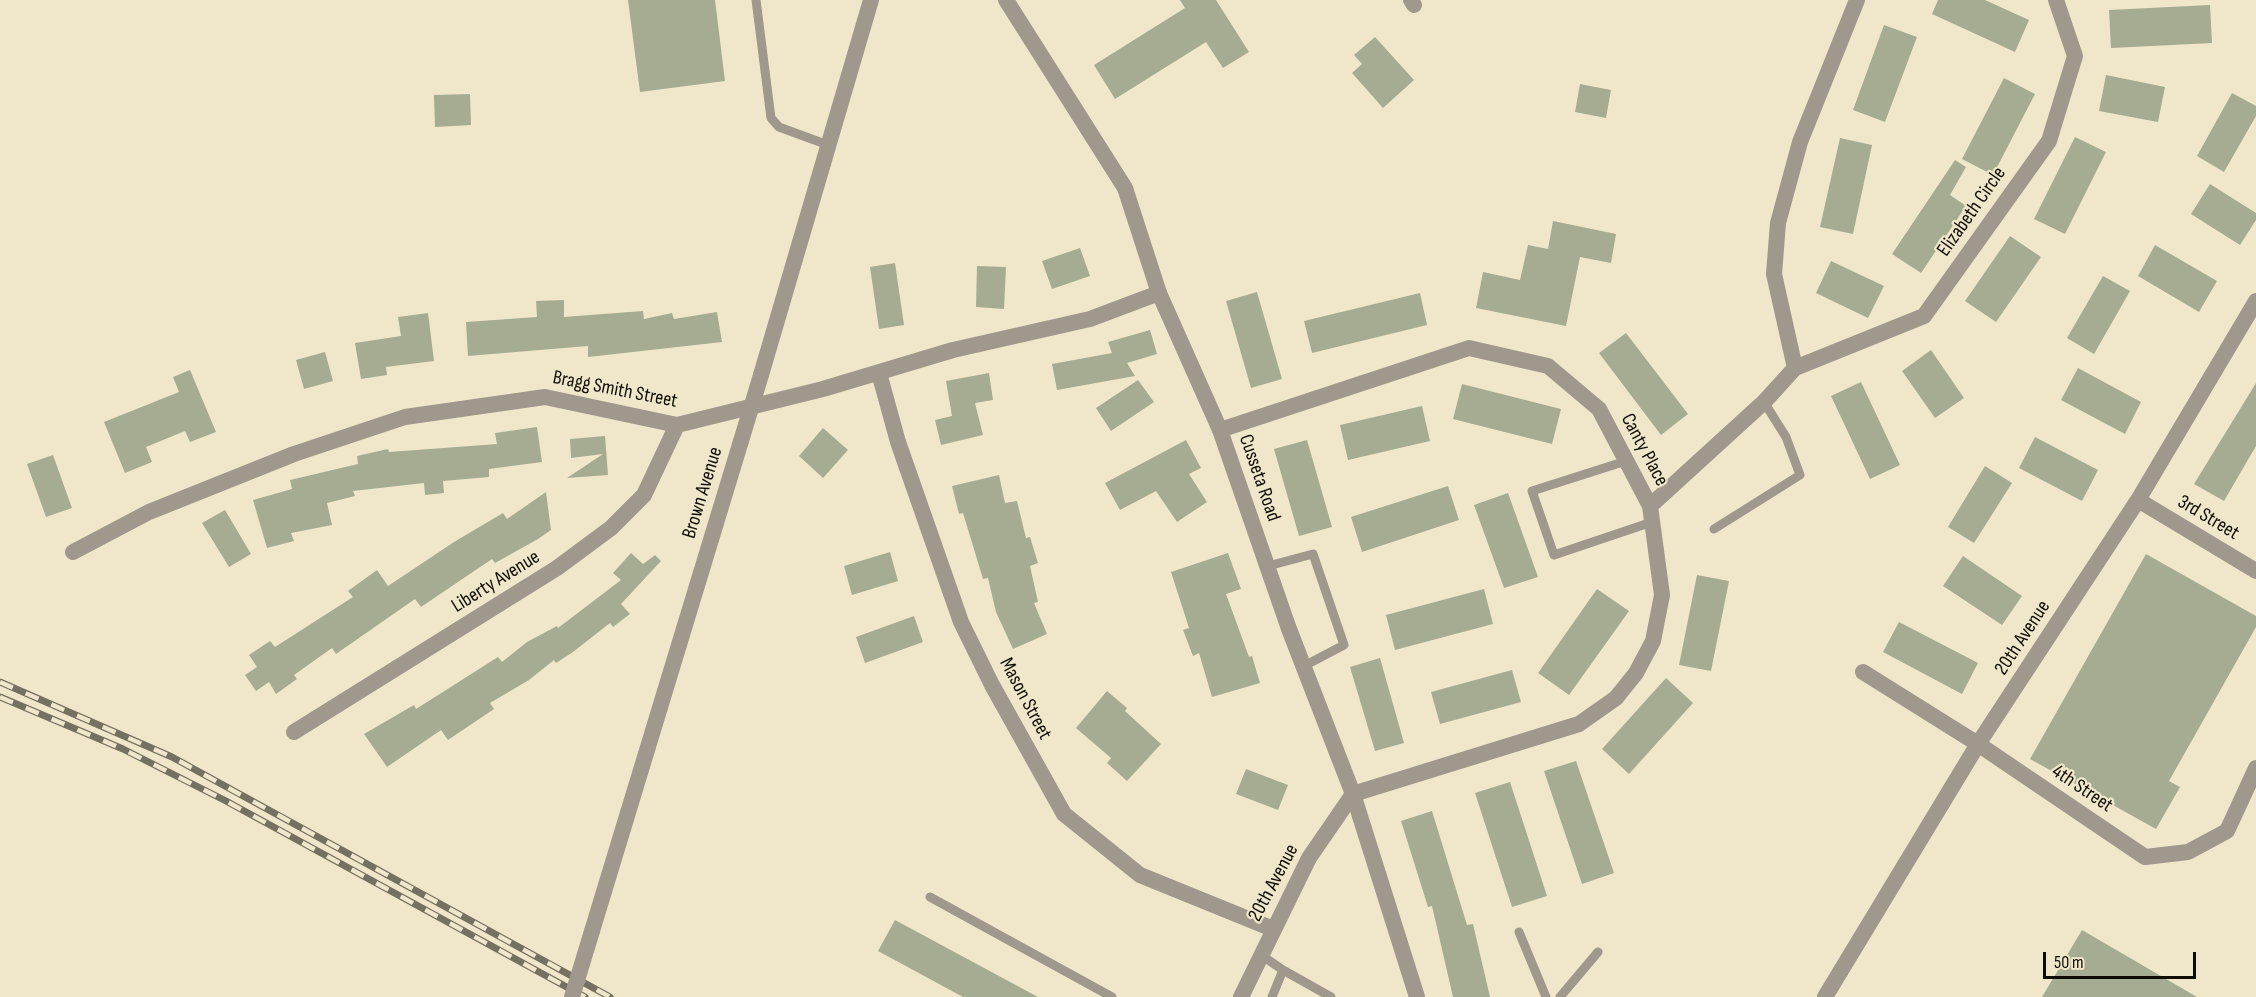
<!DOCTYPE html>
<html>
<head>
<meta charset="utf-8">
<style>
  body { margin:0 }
  #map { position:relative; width:2256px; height:997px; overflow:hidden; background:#f0e7cb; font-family:"Sofia Sans Condensed",sans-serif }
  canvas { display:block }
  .scale { position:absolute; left:2043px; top:952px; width:153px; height:27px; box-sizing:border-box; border:3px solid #0e0c04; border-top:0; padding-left:8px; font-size:18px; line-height:21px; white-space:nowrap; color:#0e0c04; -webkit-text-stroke:4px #f0e7cb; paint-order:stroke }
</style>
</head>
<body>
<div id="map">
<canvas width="2256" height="997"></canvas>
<div class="scale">50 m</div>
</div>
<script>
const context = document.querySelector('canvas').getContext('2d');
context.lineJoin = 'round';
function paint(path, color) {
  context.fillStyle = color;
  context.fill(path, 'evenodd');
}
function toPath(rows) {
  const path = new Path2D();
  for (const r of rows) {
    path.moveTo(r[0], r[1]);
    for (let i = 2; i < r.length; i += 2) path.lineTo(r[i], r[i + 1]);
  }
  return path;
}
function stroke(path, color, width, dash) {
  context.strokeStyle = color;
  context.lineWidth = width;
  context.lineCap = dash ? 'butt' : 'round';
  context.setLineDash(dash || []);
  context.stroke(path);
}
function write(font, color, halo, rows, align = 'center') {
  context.font = font + ' "Sofia Sans Condensed",sans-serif';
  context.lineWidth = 4.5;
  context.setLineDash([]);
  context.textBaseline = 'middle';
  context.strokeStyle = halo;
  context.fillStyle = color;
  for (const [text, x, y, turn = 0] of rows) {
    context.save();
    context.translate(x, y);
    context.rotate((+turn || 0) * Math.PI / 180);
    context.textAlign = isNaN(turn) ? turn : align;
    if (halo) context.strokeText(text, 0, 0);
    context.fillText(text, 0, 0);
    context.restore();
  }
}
const building = toPath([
  [628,0,715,0,725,81,640,92],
  [1180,0,1216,0,1249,52,1223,68,1206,42,1115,99,1094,65,1185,8],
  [1938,0,1985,0,2029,20,2015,52,1932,14],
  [2210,5,2212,43,2111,48,2109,10],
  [1884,25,1917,37,1885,122,1853,110],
  [1375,37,1414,80,1383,108,1352,73,1362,64,1354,55],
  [2106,75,2165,87,2158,122,2099,111],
  [2004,78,2035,94,1993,175,1962,159],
  [1580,84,1611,90,1606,118,1575,112],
  [2232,93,2256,106,2256,116,2224,172,2197,156],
  [470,94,471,125,435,127,434,95],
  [2075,137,2106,152,2065,234,2034,219],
  [1840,138,1872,145,1853,234,1820,227],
  [1955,160,1966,167,1950,195,1966,206,1921,273,1892,254],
  [2210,184,2256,213,2256,220,2240,245,2191,214],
  [1553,221,1616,234,1611,263,1580,257,1566,326,1476,308,1483,272,1520,280,1528,245,1548,249],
  [2010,236,2041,257,1996,322,1965,301],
  [2155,245,2217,281,2199,312,2138,276],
  [1080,248,1090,276,1052,289,1042,261],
  [1831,261,1884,286,1868,318,1816,293],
  [895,263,904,325,879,329,870,267],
  [977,266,1006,267,1004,309,976,307],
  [2103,276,2130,291,2094,354,2067,338],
  [1257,292,1282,379,1251,388,1226,301],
  [1420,293,1427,325,1312,353,1304,321],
  [564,300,564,317,643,311,644,319,672,313,674,319,717,312,722,342,588,357,588,346,468,356,466,322,537,317,536,301],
  [428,313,434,361,386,367,387,375,361,379,355,343,401,336,398,317],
  [1150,330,1157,354,1127,363,1135,376,1057,390,1052,364,1112,353,1108,342],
  [1626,333,1688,414,1661,435,1599,353],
  [1931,350,1964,398,1935,418,1902,371],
  [325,352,333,381,304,389,296,360],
  [2078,368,2141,402,2125,434,2061,400],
  [190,370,216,432,190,442,185,431,146,447,152,462,125,473,104,422,179,392,173,377],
  [989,373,993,400,975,403,983,435,941,445,935,420,952,416,946,381],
  [1138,380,1154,402,1111,431,1096,408],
  [1861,382,1900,465,1870,479,1831,396],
  [2256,383,2256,446,2224,501,2194,484],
  [1462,384,1561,409,1552,444,1453,419],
  [1422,406,1430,441,1348,460,1340,425],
  [537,427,542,462,489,469,489,477,443,481,444,493,425,495,424,483,353,491,355,496,327,503,332,525,291,533,294,541,267,548,253,500,292,489,290,480,358,464,357,456,388,449,389,452,497,444,495,433],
  [823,428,848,450,823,478,799,456],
  [605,436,608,475,567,478,603,454,571,458,570,439],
  [2035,437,2098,470,2082,501,2019,468],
  [1186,440,1201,468,1189,474,1207,502,1177,522,1156,491,1120,510,1105,483],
  [1307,440,1332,527,1299,536,1274,449],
  [53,455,72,508,46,517,27,464],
  [1985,466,2012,483,1974,543,1948,527],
  [999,475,1005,503,1017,501,1026,538,1030,537,1038,563,1030,566,1038,602,1034,603,1047,634,1013,649,996,612,988,578,983,579,963,513,959,514,952,486],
  [1448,486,1459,520,1362,552,1351,517],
  [546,492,551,530,538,539,495,563,492,559,421,607,415,599,336,654,332,648,294,675,297,679,276,694,269,682,256,691,245,675,257,667,249,655,270,641,275,647,353,597,348,591,377,570,388,586,454,542,503,513,507,519],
  [1508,493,1538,577,1504,588,1474,505],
  [225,510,251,554,229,567,202,523],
  [890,552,898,581,852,595,844,566],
  [631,553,643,564,655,555,661,561,621,604,630,614,613,627,610,623,573,652,556,663,554,660,529,680,490,703,494,709,448,740,441,730,387,767,364,734,414,705,416,709,498,657,502,662,527,642,557,626,558,628,621,580,613,573],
  [1228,553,1241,589,1226,594,1249,657,1252,656,1260,683,1212,697,1199,653,1193,656,1183,630,1189,628,1171,572],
  [2146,554,2256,616,2256,627,2169,781,2180,787,2156,829,2030,759],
  [1963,556,2022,596,2002,625,1943,586],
  [1697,575,1729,581,1711,671,1679,665],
  [1484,589,1493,624,1395,650,1386,615],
  [1597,589,1629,611,1569,695,1538,673],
  [914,616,923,642,865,663,856,637],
  [1899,622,1978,663,1962,694,1883,652],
  [1380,658,1404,743,1375,751,1350,667],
  [1512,670,1521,702,1440,724,1431,692],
  [1666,678,1693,703,1629,774,1602,749],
  [1107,691,1127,708,1125,711,1161,744,1127,781,1107,763,1111,758,1076,728],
  [1576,761,1614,873,1582,884,1544,771],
  [1246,769,1288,785,1278,810,1236,794],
  [1510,782,1547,896,1512,907,1475,793],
  [1432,811,1467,925,1473,924,1490,997,1453,997,1432,906,1428,907,1401,821],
  [895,920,1038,997,963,997,878,951],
  [2082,930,2197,997,2042,997]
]);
const service = toPath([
  [756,0,771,118,779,127,828,145],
  [1626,461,1532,491,1554,555,1652,522],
  [1714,529,1800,475,1786,437,1764,402],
  [1268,566,1313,554,1344,645,1304,666],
  [930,897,1112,997],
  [1519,932,1546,997],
  [1261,955,1283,970,1272,997],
  [1283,970,1331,997],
  [1560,997,1598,952]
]);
const minor = toPath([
  [1411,0,1414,5],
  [1795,368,1774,274,1778,223,1800,142,1857,0],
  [879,373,898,442,961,622,992,685,1064,814,1140,875,1273,929],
  [1220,430,1469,348,1548,366,1599,409,1650,506,1662,595,1653,641,1636,673,1616,698,1579,724,1353,794,1309,858,1241,997],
  [2138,500,2256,571],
  [1650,506,1764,402,1795,368,1924,316,2049,141,2075,56,2056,0],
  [73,552,149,512,294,454,405,417,545,397,677,425,823,389,953,350,1090,319,1159,293],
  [1863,672,1978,744,2145,857,2188,852,2227,831,2256,768],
  [294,732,557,568,611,528,644,495,677,425],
  [1825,997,1978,744,2138,500,2256,301]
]);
const tertiary = toPath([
  [1006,0,1125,188,1159,293,1220,430,1289,629,1353,794,1417,997],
  [761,375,871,0],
  [592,931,741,441]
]);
const rail = toPath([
  [0,682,172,757,610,997],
  [0,697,123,749,226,801,585,997]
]);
const tertiaryBridge = toPath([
  [741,441,761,375],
  [572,997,592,931]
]);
const streetNames = [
  ["Elizabeth Circle",1972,212,-55],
  ["Bragg Smith Street",615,390,11],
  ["Canty Place",1644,450,62],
  ["Cusseta Road",1259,478,71],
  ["Brown Avenue",703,493,-73],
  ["3rd Street",2208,518,31],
  ["Liberty Avenue",496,582,-32],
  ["20th Avenue",2023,638,-57],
  ["Mason Street",1025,699,62],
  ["4th Street",2082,789,34],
  ["20th Avenue",1274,883,-62]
];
paint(building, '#a5ac91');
stroke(service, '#a0978d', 9);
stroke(minor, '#a0978d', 16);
stroke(tertiary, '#a0978d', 16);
stroke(rail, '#75705f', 7);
stroke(rail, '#f0e7cb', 4.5, [14]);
stroke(tertiaryBridge, '#a0978d', 16);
write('20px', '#0e0c04', '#f0e7cb', streetNames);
</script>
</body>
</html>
